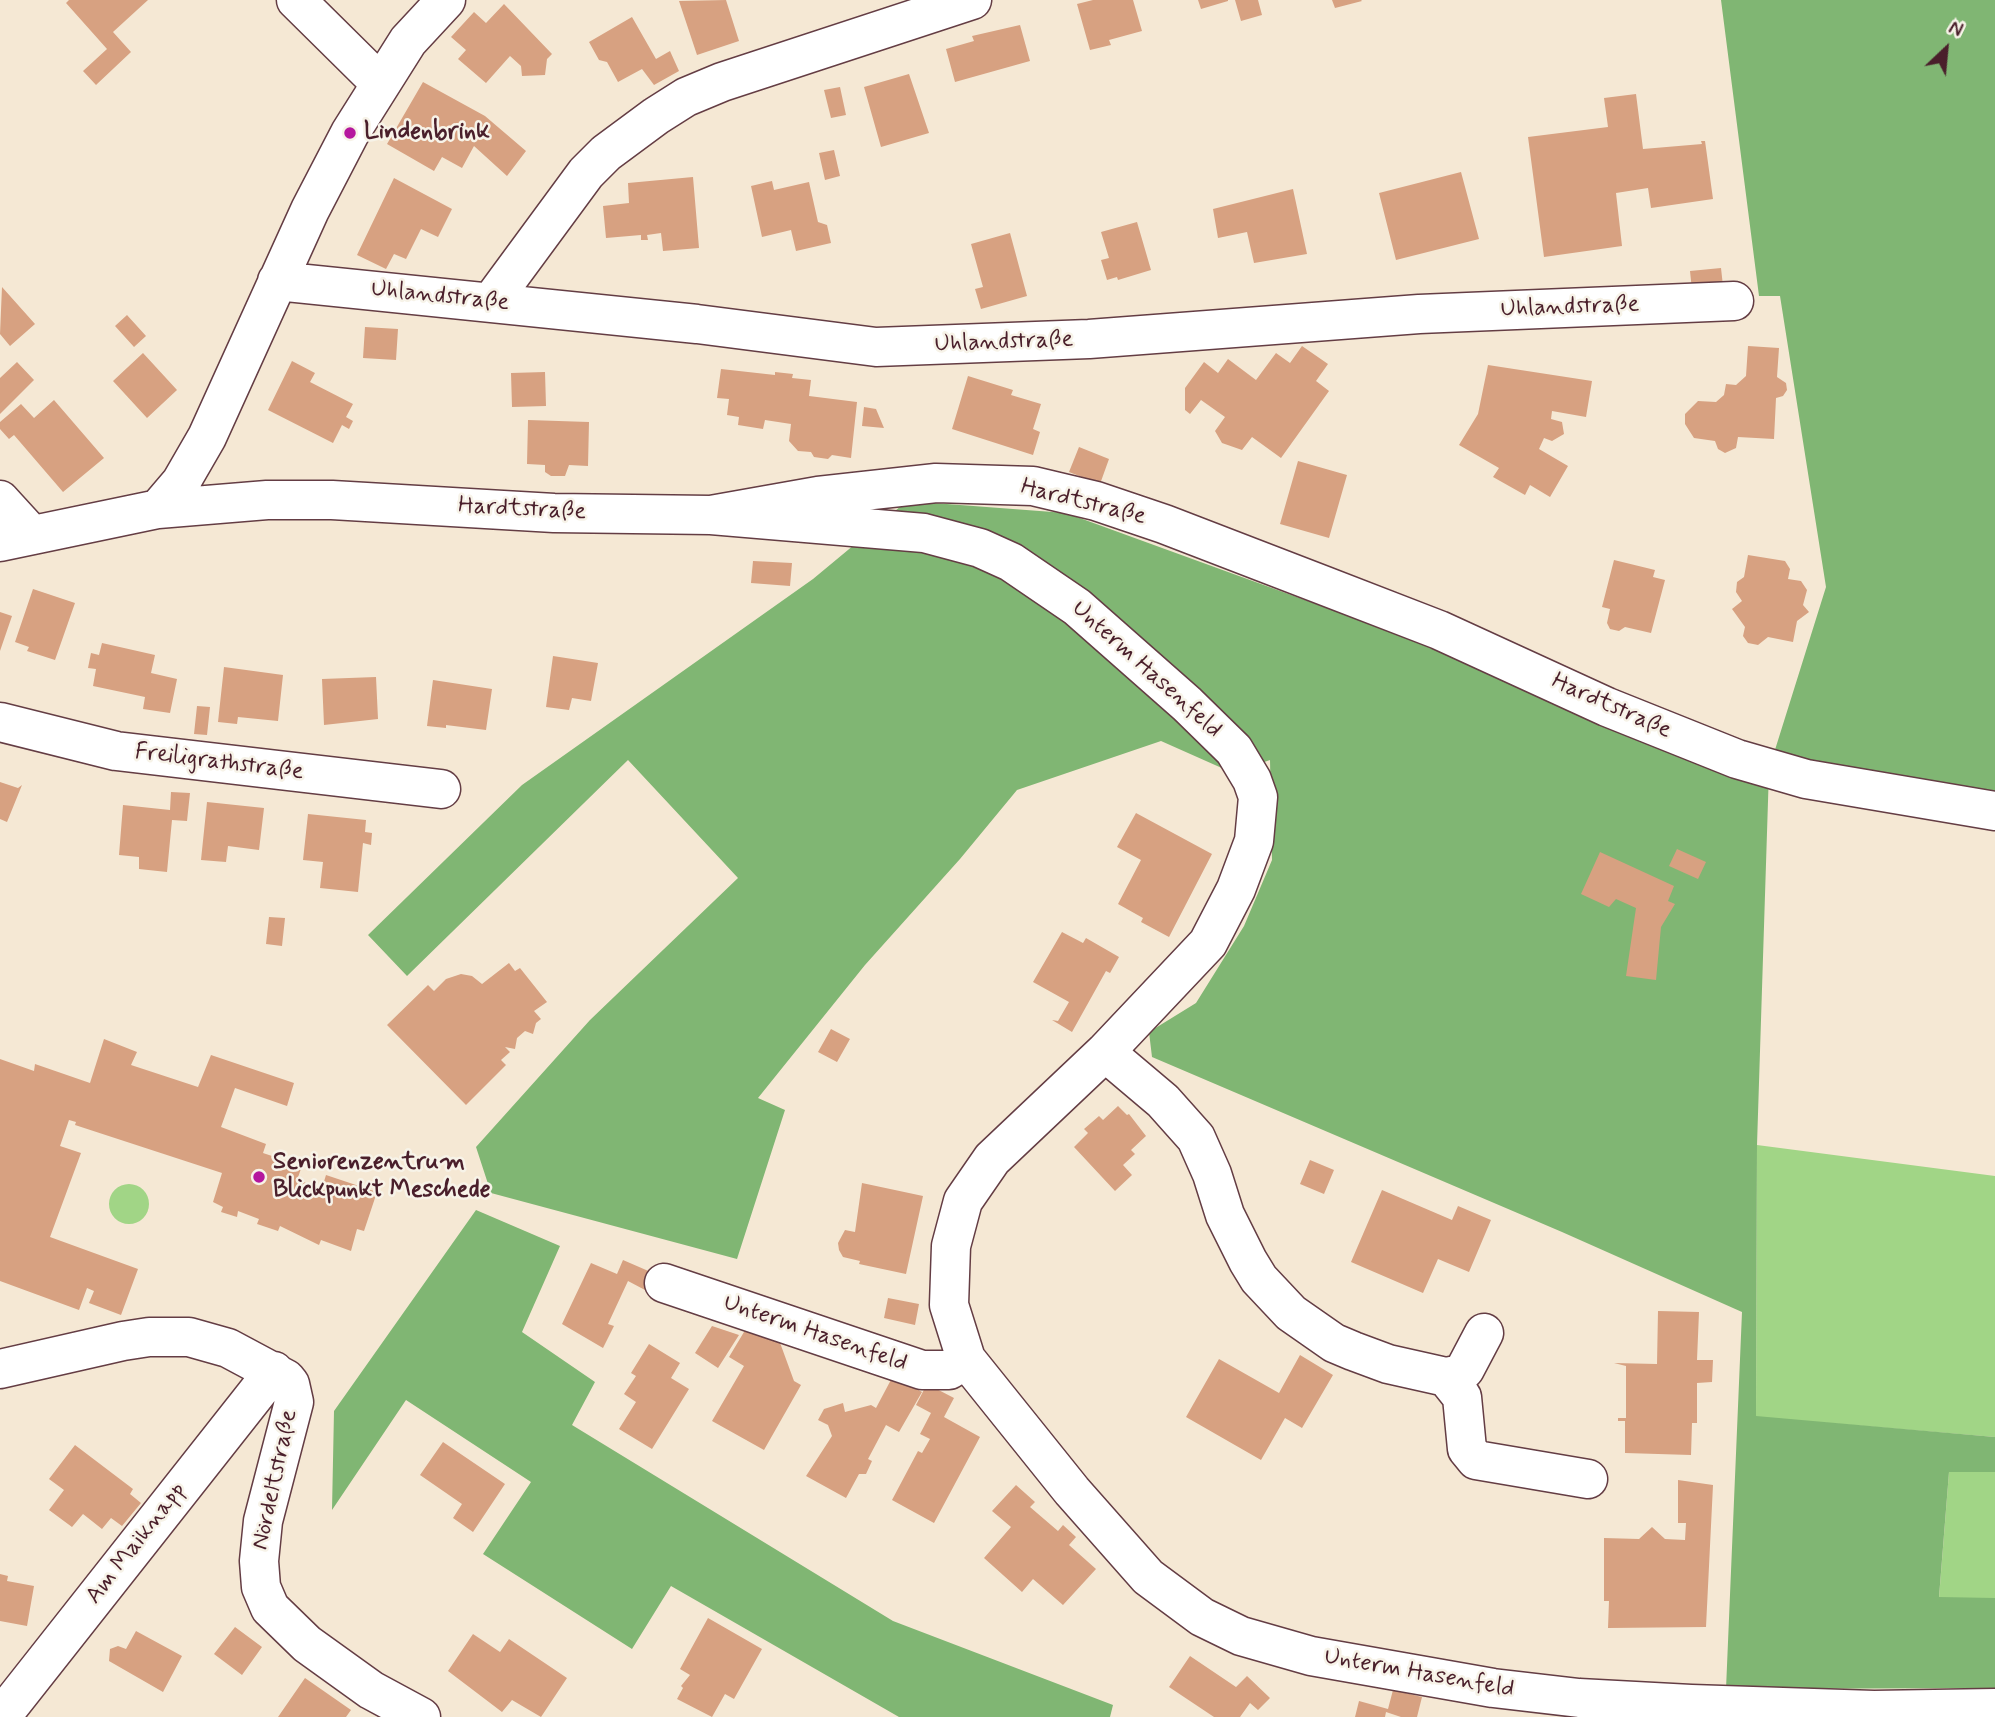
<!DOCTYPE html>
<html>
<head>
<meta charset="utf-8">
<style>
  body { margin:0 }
  #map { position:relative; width:1995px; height:1717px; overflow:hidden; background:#f5e8d4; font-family:Mynerve,sans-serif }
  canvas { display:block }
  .north { position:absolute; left:1911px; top:14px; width:70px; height:70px; -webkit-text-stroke:5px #f7f3e8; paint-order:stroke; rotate:26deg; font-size:19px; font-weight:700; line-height:28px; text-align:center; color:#4a1f2b }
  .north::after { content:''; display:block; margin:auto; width:24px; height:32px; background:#4a1f2b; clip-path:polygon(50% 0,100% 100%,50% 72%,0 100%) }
</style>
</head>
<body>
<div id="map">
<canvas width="1995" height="1717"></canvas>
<div class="north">N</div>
</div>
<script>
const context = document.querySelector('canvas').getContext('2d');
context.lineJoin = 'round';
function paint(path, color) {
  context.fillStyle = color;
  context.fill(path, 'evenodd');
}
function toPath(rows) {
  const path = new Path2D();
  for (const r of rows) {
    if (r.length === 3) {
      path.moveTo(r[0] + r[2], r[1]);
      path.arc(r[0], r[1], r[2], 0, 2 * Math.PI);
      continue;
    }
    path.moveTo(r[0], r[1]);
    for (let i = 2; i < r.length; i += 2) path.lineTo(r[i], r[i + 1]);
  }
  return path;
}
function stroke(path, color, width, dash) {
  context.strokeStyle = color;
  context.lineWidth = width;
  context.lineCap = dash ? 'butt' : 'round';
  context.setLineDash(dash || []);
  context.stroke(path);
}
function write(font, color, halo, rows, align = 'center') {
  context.font = font + ' Mynerve,sans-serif';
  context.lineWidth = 5;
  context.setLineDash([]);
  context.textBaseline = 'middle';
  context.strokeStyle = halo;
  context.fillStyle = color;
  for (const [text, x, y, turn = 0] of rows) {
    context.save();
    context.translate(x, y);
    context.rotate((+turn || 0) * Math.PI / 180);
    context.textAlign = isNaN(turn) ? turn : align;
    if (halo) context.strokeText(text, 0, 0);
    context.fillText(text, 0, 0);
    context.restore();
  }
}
const green = toPath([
  [1757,1145,1995,1176,1995,1437,1756,1417],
  [129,1204,20],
  [1949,1472,1995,1472,1995,1598,1939,1598]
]);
const forest = toPath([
  [1721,0,1995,0,1995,799,1769,770,1757,1145,1756,1416,1995,1437,1995,1472,1949,1472,1939,1597,1995,1598,1995,1688,1726,1689,1742,1312,1562,1232,1152,1057,1149,1032,1196,1003,1244,926,1272,860,1270,760,1233,773,1161,741,1017,790,960,859,865,965,758,1098,785,1110,737,1259,491,1193,476,1147,590,1020,738,878,628,760,407,976,368,935,522,785,813,579,907,501,1066,513,1769,769,1826,587,1780,296,1759,296],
  [476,1210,560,1246,522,1332,595,1382,572,1425,893,1621,1113,1705,1110,1717,899,1717,671,1586,632,1649,483,1554,531,1482,406,1400,332,1510,334,1411]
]);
const building = toPath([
  [69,0,148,0,113,32,131,52,96,85,83,71,107,49,66,3],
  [726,0,739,41,697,55,679,1],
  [1093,0,1133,0,1142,31,1109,40,1111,45,1090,50,1077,4],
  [1198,0,1228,0,1228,1,1201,9],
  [1235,0,1258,0,1262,15,1241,21],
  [1332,0,1361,0,1362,1,1335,8],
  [504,4,552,54,547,59,545,75,522,76,521,66,510,56,486,83,458,59,466,50,451,37,474,12,486,23],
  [632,17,656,59,670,51,679,71,654,85,642,69,618,82,607,62,599,60,589,42],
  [1020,25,1030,61,955,82,946,49,974,41,972,36],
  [909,74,929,133,881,147,864,87],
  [423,82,485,116,526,151,507,176,474,146,462,168,442,157,434,171,387,144],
  [840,87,846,115,831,118,824,90],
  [1636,94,1643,149,1702,144,1701,141,1705,141,1713,199,1651,208,1648,188,1616,193,1622,246,1544,257,1528,137,1608,127,1604,98],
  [834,150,840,176,825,180,819,153],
  [1461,172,1479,239,1396,260,1379,193],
  [693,177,699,248,663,251,661,233,647,235,648,240,641,240,641,235,606,238,603,206,629,203,628,183],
  [394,178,452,209,438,237,421,229,406,259,394,254,386,269,357,255],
  [772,181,774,190,809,182,818,222,827,225,831,243,796,251,791,230,762,237,751,186],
  [1293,189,1307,254,1254,263,1247,232,1218,238,1213,209],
  [1137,222,1151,270,1118,280,1117,277,1107,280,1101,260,1109,258,1101,232],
  [1010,233,1027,296,981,309,975,289,983,287,971,244],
  [1721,268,1723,286,1692,290,1690,271],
  [2,287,35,324,10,346,0,334],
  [127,315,146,336,134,347,115,326],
  [365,327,398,329,396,360,363,358],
  [1302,346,1328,364,1316,381,1329,391,1281,458,1252,437,1242,450,1222,443,1215,431,1225,417,1201,400,1190,414,1185,410,1185,388,1204,362,1218,373,1228,359,1256,380,1276,353,1290,363],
  [1748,346,1779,348,1777,377,1786,383,1787,390,1783,396,1776,398,1774,439,1738,437,1736,448,1725,453,1718,449,1715,441,1694,438,1685,424,1685,414,1698,401,1716,402,1724,395,1726,384,1736,385,1746,376],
  [143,353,177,390,147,418,113,381],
  [292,361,315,373,310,382,353,404,346,417,353,421,349,429,342,425,333,443,268,410],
  [17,362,34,380,0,414,0,378],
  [1488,365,1592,381,1586,417,1552,411,1551,419,1562,422,1564,434,1552,441,1544,438,1539,449,1568,466,1550,497,1530,485,1525,495,1493,477,1499,468,1459,445,1478,414],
  [721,369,775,375,775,372,793,374,792,378,811,380,809,396,857,402,851,458,832,455,828,459,814,457,811,452,798,451,789,441,791,424,765,420,763,429,738,425,739,417,727,415,729,399,717,398],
  [545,372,546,406,512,407,511,373],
  [968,376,1013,390,1011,395,1041,404,1033,429,1040,432,1033,455,952,429],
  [54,400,104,458,63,492,14,435,9,439,0,429,0,422,21,404,34,418],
  [864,407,876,409,884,428,862,426],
  [528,420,589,422,588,466,569,465,565,476,551,476,545,472,545,465,527,464],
  [1079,447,1109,459,1100,484,1069,472],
  [1298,461,1347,475,1329,538,1280,524],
  [1748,555,1785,561,1790,569,1788,579,1801,581,1807,590,1803,605,1809,612,1797,621,1793,642,1768,637,1758,645,1748,643,1743,636,1745,627,1732,609,1742,601,1736,592,1737,582,1744,577],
  [1614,560,1655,570,1653,577,1665,580,1651,633,1625,627,1619,631,1610,629,1607,623,1610,609,1602,607],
  [753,561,792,563,790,586,751,583],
  [33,589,75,603,55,660,27,651,29,647,15,642],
  [0,612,12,616,0,651],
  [102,643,155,655,151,673,177,679,170,713,143,709,145,697,93,686,96,669,88,668,91,653,99,655],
  [553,656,598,663,591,701,572,698,569,710,546,707],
  [224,667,283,675,278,721,238,717,237,724,218,722],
  [376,677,378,719,324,725,322,679],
  [433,680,492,689,486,730,446,725,446,728,427,726],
  [197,706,210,707,207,735,194,734],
  [0,782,18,788,22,785,7,822,0,819],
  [171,792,190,793,187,821,172,820,167,872,139,869,139,857,119,855,123,805,170,810],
  [207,802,264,808,259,850,228,846,226,862,201,860],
  [1136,813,1212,854,1169,937,1141,922,1143,918,1118,904,1141,860,1117,847],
  [308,814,366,820,365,832,372,833,371,845,363,843,358,892,320,888,323,862,303,860],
  [1677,849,1706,862,1698,879,1669,866],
  [1600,852,1674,886,1668,901,1675,904,1661,927,1656,980,1626,976,1636,908,1616,899,1609,907,1581,894],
  [269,917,285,918,282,946,266,944],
  [1062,932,1083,943,1086,938,1119,957,1110,973,1106,971,1072,1032,1052,1020,1058,1021,1069,1002,1033,982],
  [509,963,515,971,520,968,547,1002,534,1011,541,1019,536,1023,533,1034,525,1031,517,1038,515,1049,505,1047,510,1052,501,1060,506,1065,466,1105,387,1025,428,985,434,991,446,979,461,974,472,976,482,984],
  [831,1029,850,1039,837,1062,818,1052],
  [104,1039,137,1052,131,1065,198,1087,211,1055,294,1083,287,1106,235,1088,221,1127,266,1144,263,1153,302,1166,297,1180,322,1188,326,1175,377,1192,364,1231,357,1229,351,1251,321,1240,319,1245,280,1226,278,1231,257,1224,259,1219,238,1211,237,1217,221,1212,223,1207,213,1202,222,1173,75,1125,76,1122,69,1120,60,1146,81,1153,50,1237,138,1269,121,1315,89,1303,94,1291,87,1288,79,1310,0,1281,0,1059,34,1071,35,1064,90,1083],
  [1118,1106,1127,1115,1129,1114,1146,1136,1131,1150,1135,1154,1123,1165,1132,1175,1115,1191,1074,1147,1088,1133,1084,1129,1099,1116,1103,1120],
  [1310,1160,1334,1170,1324,1194,1300,1184],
  [862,1183,923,1196,906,1274,859,1264,860,1261,843,1257,839,1250,838,1243,845,1230,855,1232],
  [1382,1190,1452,1220,1458,1206,1491,1220,1469,1272,1438,1259,1423,1293,1351,1262],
  [623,1260,653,1273,645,1290,628,1281,608,1324,614,1326,603,1348,562,1324,591,1263,617,1274],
  [888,1298,919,1304,915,1325,884,1318],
  [1658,1311,1699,1312,1697,1360,1713,1360,1712,1382,1697,1383,1697,1423,1692,1423,1691,1455,1625,1453,1625,1421,1618,1421,1618,1418,1626,1418,1626,1366,1614,1363,1657,1364],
  [750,1322,779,1340,794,1381,801,1385,764,1450,712,1421,744,1366,729,1357],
  [712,1326,739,1335,718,1368,695,1353],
  [649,1344,680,1363,671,1378,689,1389,652,1449,619,1429,636,1402,624,1394,636,1376,631,1373],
  [1300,1355,1333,1375,1302,1428,1285,1418,1261,1460,1186,1417,1219,1359,1279,1393],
  [893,1376,922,1392,899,1432,886,1425,868,1459,872,1461,866,1474,859,1474,846,1498,806,1476,832,1436,828,1425,818,1420,824,1409,843,1403,845,1412,871,1405,876,1408],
  [927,1384,954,1398,944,1417,980,1437,934,1523,892,1500,918,1451,922,1453,930,1439,920,1434,931,1413,916,1405],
  [443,1442,505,1484,473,1532,453,1518,462,1504,420,1475],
  [75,1445,133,1489,130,1494,141,1503,122,1526,111,1518,102,1529,83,1514,72,1527,49,1510,64,1490,49,1479],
  [1678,1480,1713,1485,1706,1627,1608,1628,1609,1601,1604,1601,1604,1538,1639,1539,1652,1527,1665,1539,1685,1540,1686,1523,1678,1523],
  [1016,1485,1035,1502,1030,1507,1058,1531,1063,1525,1076,1537,1069,1545,1096,1569,1063,1605,1033,1579,1022,1592,984,1558,1011,1527,992,1511],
  [0,1574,8,1576,7,1581,34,1586,27,1626,0,1621],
  [708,1618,762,1649,734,1699,725,1694,712,1717,677,1699,683,1688,681,1686,690,1675,680,1669],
  [235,1627,262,1647,242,1675,214,1654],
  [136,1631,182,1656,163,1692,109,1661,110,1649,118,1646,126,1649],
  [473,1634,500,1652,509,1639,567,1678,541,1717,512,1700,502,1712,448,1671],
  [1190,1656,1236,1687,1247,1676,1270,1698,1258,1710,1250,1703,1240,1717,1214,1717,1169,1687],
  [305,1678,351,1710,346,1717,278,1717],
  [1393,1690,1422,1697,1417,1717,1401,1717,1386,1712,1385,1717,1355,1717,1359,1701,1388,1709]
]);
const minor = toPath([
  [296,0,380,83],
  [277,281,697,324,876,347,1089,339,1419,314,1734,301],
  [491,302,586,173,606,153,656,116,686,97,722,82,972,0],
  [0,500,32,535],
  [158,509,181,482,207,437,310,210,350,133,408,41,446,0],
  [711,515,924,533,980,548,1011,562,1077,607,1187,704,1234,750,1252,780,1258,797,1254,841,1236,889,1208,943,1105,1052,992,1159,963,1201,951,1246,949,1305,966,1359,1072,1491,1148,1577,1202,1617,1241,1636,1311,1656,1493,1688,1579,1698,1691,1704,1874,1710,1995,1708],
  [0,542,158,509,267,500,332,500,554,513,711,515,818,496,936,483,1033,486,1096,501,1164,524,1325,586,1439,630,1607,707,1737,759,1806,779,1995,811],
  [0,722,116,751,441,789],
  [1105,1052,1163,1101,1196,1138,1212,1174,1225,1215,1248,1261,1259,1279,1291,1313,1334,1343,1353,1351,1388,1364,1446,1377,1462,1397,1467,1449,1476,1460,1588,1479],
  [664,1283,922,1370,949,1370,966,1359],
  [0,1369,123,1341,149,1337,189,1337,228,1348,286,1379,290,1384,294,1402,263,1521,259,1561,261,1587,270,1608,307,1644,371,1690,421,1717],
  [1446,1377,1460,1374,1465,1369,1484,1333],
  [1,1717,274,1371]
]);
const markers = [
  [350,133,7,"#b5179e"],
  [259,1177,7,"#b5179e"]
];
const poiNames = [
  ["Lindenbrink",364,133],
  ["Seniorenzentrum",273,1163],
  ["Blickpunkt Meschede",273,1191]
];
const streetNames = [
  ["Uhlandstraße",440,297,6],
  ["Uhlandstraße",1570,308,-2],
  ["Uhlandstraße",1004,343,-2],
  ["Hardtstraße",1083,503,14],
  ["Hardtstraße",522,510,3],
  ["Unterm Hasenfeld",1146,670,42],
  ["Hardtstraße",1611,707,24],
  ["Freiligrathstraße",219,763,7],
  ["Unterm Hasenfeld",815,1334,19],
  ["Nördeltstraße",276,1480,-78],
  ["Am Maiknapp",137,1544,-52],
  ["Unterm Hasenfeld",1419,1674,10]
];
paint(green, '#a1d586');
paint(forest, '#80b673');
paint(building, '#d7a181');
stroke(minor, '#643d44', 41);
stroke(minor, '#fff', 38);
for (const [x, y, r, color] of markers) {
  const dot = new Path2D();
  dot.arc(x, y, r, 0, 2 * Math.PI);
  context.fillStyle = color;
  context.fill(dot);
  stroke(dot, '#f7f3e8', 2.5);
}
write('bold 24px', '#4a1f2b', '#f7f3e8', poiNames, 'left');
write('24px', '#4a1f2b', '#f7f3e8', streetNames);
</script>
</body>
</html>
